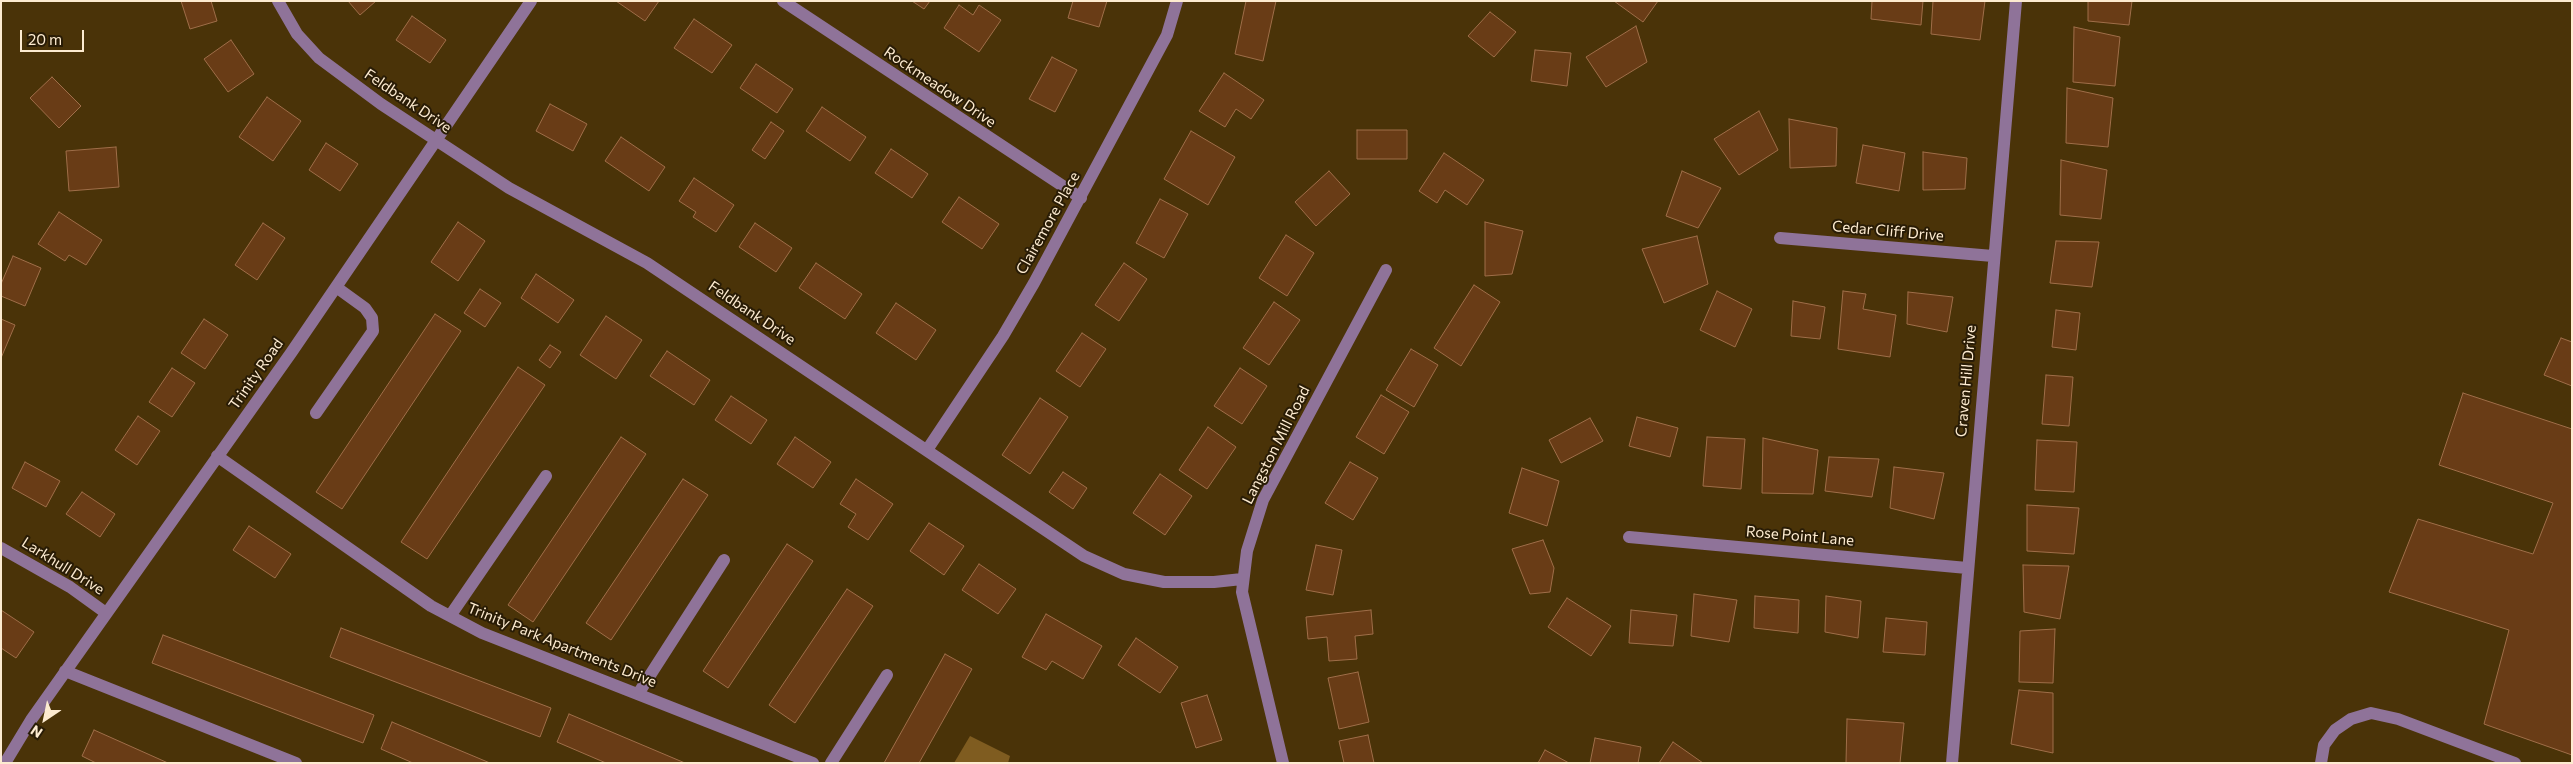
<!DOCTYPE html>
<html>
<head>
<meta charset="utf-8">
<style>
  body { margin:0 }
  #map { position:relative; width:2573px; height:764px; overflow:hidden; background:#4a3308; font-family:Commissioner,sans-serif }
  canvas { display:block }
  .frame { position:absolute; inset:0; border:2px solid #fdebd0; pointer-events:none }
  .north { position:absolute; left:20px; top:694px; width:50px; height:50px; -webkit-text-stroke:4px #291c06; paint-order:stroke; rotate:214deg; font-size:14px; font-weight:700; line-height:20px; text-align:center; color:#fdebd0 }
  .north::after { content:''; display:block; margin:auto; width:18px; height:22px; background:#fdebd0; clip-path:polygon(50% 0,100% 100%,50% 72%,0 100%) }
  .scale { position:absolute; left:20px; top:30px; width:64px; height:22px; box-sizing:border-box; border:2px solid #fdebd0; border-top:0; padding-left:6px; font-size:15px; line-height:18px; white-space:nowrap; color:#fdebd0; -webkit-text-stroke:4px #291c06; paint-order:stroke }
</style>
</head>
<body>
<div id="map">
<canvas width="2573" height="764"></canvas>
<div class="frame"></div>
<div class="north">N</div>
<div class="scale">20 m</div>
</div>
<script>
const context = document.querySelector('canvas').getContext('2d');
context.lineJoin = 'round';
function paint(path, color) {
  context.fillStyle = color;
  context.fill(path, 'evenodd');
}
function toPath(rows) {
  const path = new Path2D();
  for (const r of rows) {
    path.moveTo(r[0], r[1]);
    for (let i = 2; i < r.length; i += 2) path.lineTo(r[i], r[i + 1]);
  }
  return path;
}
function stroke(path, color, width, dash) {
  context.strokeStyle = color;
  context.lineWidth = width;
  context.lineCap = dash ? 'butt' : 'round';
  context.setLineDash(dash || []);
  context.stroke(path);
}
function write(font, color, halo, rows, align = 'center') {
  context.font = font + ' Commissioner,sans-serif';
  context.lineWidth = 4;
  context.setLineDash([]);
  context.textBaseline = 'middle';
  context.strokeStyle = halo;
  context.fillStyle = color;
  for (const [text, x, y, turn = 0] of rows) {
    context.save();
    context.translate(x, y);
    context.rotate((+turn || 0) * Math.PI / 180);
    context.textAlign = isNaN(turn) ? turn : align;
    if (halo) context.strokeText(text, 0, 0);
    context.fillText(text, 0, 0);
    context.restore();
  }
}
const forest = toPath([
  [970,736,1010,756,1008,763,954,763]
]);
const building = toPath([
  [181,1,211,1,217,21,190,29,181,1],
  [348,1,376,1,360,15,348,1],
  [616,1,659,1,645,21,616,1],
  [912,1,930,1,924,9,912,1],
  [1073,1,1107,1,1099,27,1068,18,1073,1],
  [1246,1,1276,1,1263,61,1235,54,1246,1],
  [1614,1,1658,1,1643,22,1614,1],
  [1872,1,1923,1,1921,25,1871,19,1872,1],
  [1933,1,1985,1,1980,40,1931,34,1933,1],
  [2088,1,2132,1,2129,25,2088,21,2088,1],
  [959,5,973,15,979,5,1001,20,979,52,944,28,959,5],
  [1490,12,1516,32,1494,57,1468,36,1490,12],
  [412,16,446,40,430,63,396,40,412,16],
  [694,19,732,45,712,73,674,48,694,19],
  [1636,26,1647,62,1606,87,1586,57,1636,26],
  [2074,27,2120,37,2115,86,2073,82,2074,27],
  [231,40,254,74,228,92,204,59,231,40],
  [1535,50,1571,53,1567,86,1531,81,1535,50],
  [1052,57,1077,70,1055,112,1029,99,1052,57],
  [756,64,793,89,777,113,740,88,756,64],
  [1224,73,1264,100,1251,119,1236,109,1225,127,1199,111,1224,73],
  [52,77,81,106,59,128,30,98,52,77],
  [2067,88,2113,98,2108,147,2066,143,2067,88],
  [267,97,301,121,273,161,239,137,267,97],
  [550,104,587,124,573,151,536,131,550,104],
  [822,107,866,137,850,161,806,131,822,107],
  [1759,111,1778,150,1739,175,1714,139,1759,111],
  [1789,119,1837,128,1836,166,1790,168,1789,119],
  [771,122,784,131,765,159,752,150,771,122],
  [1357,130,1407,130,1407,159,1357,159,1357,130],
  [1191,131,1235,157,1208,205,1164,179,1191,131],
  [621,137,665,167,649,191,605,161,621,137],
  [326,143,358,164,340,191,309,170,326,143],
  [1863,145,1905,153,1899,191,1856,183,1863,145],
  [116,147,119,187,69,191,66,151,116,147],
  [891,149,928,174,912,198,875,173,891,149],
  [1923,152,1967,158,1965,189,1923,190,1923,152],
  [1444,153,1484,180,1467,205,1445,190,1437,203,1419,191,1444,153],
  [2061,160,2107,170,2101,219,2060,215,2061,160],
  [1329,171,1350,194,1316,226,1295,202,1329,171],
  [1682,171,1721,188,1698,228,1666,216,1682,171],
  [694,178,734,205,716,232,693,217,696,212,679,201,694,178],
  [959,197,999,224,982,249,942,222,959,197],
  [1160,199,1188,214,1164,258,1136,243,1160,199],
  [59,212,102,240,86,265,69,255,65,261,38,244,59,212],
  [458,222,485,241,458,281,431,262,458,222],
  [1485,222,1523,231,1512,274,1485,276,1485,222],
  [263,223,285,238,257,280,235,265,263,223],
  [755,223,792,248,776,272,739,247,755,223],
  [1286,235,1314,253,1287,296,1259,278,1286,235],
  [1697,236,1708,284,1664,303,1642,249,1697,236],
  [2056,241,2099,242,2092,287,2050,283,2056,241],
  [13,256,41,268,25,306,1,296,1,284,13,256],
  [816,263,862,294,845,319,799,288,816,263],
  [1124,263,1147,279,1119,321,1095,305,1124,263],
  [536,274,574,300,558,323,521,298,536,274],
  [1474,285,1500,302,1461,366,1434,348,1474,285],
  [480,289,501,303,485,327,464,313,480,289],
  [1717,291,1752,309,1735,347,1700,330,1717,291],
  [1843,291,1866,294,1863,309,1896,315,1890,357,1838,349,1843,291],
  [1908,292,1953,297,1947,332,1907,324,1908,292],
  [1793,301,1825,307,1820,339,1791,336,1793,301],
  [1274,302,1300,320,1269,365,1243,348,1274,302],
  [896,303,936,330,916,360,876,333,896,303],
  [2056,310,2080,313,2076,350,2052,347,2056,310],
  [435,314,461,331,342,509,316,492,435,314],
  [606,316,642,340,616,379,580,355,606,316],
  [1,319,15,325,1,358,1,319],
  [204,319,228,335,205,369,181,353,204,319],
  [1082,333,1106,349,1080,387,1056,371,1082,333],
  [2561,338,2572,342,2572,386,2544,375,2561,338],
  [550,345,561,352,550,368,539,360,550,345],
  [1411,349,1438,365,1414,407,1386,390,1411,349],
  [667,351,710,380,694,405,650,376,667,351],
  [518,367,545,385,427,559,401,542,518,367],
  [172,368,195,383,172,417,149,402,172,368],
  [1240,368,1267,386,1242,424,1214,406,1240,368],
  [2046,375,2073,377,2069,426,2042,424,2046,375],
  [2463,393,2572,429,2572,755,2484,724,2509,630,2389,592,2418,519,2533,554,2553,503,2439,465,2463,393],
  [1381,395,1409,412,1384,454,1356,437,1381,395],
  [731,396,767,420,751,444,715,420,731,396],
  [1040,398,1068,417,1030,474,1002,455,1040,398],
  [138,416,160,431,137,465,115,450,138,416],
  [1637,417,1678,428,1670,457,1629,446,1637,417],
  [1590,418,1603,441,1561,463,1549,440,1590,418],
  [1208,427,1236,447,1207,489,1179,470,1208,427],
  [621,437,646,454,533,622,508,605,621,437],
  [795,437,831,462,813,488,777,464,795,437],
  [1707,437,1745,439,1741,489,1703,486,1707,437],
  [1763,438,1818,450,1813,494,1762,493,1763,438],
  [2037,440,2077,442,2074,492,2035,490,2037,440],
  [1829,457,1879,459,1872,497,1825,491,1829,457],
  [25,462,60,481,46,507,12,488,25,462],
  [1350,462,1378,478,1353,520,1325,503,1350,462],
  [1894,467,1944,473,1934,519,1890,508,1894,467],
  [1522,468,1559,481,1547,526,1509,513,1522,468],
  [1063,472,1087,488,1073,509,1049,492,1063,472],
  [1160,474,1192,496,1165,535,1133,513,1160,474],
  [683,479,708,495,611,640,586,623,683,479],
  [856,479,893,504,868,540,848,527,856,514,840,504,856,479],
  [82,492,115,514,100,537,66,514,82,492],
  [2027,505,2079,508,2074,554,2027,551,2027,505],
  [929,523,964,546,944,575,910,551,929,523],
  [249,526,291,554,275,578,233,550,249,526],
  [1543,540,1554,568,1550,592,1530,594,1512,549,1543,540],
  [787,544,813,561,728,688,703,671,787,544],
  [1316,545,1342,550,1333,595,1306,590,1316,545],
  [979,564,1016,589,998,614,962,590,979,564],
  [2023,565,2069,566,2060,619,2024,612,2023,565],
  [847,589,873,606,795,723,769,705,847,589],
  [1694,594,1737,600,1729,642,1691,636,1694,594],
  [1755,596,1799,600,1798,633,1754,628,1755,596],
  [1826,596,1861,601,1858,638,1825,632,1826,596],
  [1567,598,1611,626,1591,656,1548,627,1567,598],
  [1,610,34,632,16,658,1,648,1,610],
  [1371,610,1373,634,1355,636,1357,659,1329,661,1327,637,1308,639,1306,617,1371,610],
  [1631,610,1677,615,1673,646,1629,643,1631,610],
  [1046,614,1102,646,1083,679,1052,661,1046,670,1022,657,1046,614],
  [1886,618,1927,622,1925,655,1883,652,1886,618],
  [341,628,551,708,540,737,330,657,341,628],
  [2055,629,2053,683,2019,682,2020,631,2055,629],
  [163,635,374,715,363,743,152,663,163,635],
  [1136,638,1178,667,1160,693,1118,665,1136,638],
  [945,654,972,669,919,763,884,763,945,654],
  [1358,672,1369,722,1339,729,1328,678,1358,672],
  [2019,690,2053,693,2053,753,2011,744,2019,690],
  [1207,695,1222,740,1196,748,1181,703,1207,695],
  [569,714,685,763,606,763,557,742,569,714],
  [1847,719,1904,723,1900,763,1846,763,1847,719],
  [392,722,490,763,413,763,381,749,392,722],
  [94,730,168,763,96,763,82,756,94,730],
  [1368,735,1374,763,1344,763,1339,741,1368,735],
  [1595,738,1641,747,1638,763,1590,763,1595,738],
  [1673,742,1703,763,1659,763,1673,742],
  [1545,750,1569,763,1538,763,1545,750]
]);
const minor = toPath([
  [278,1,297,34,319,58,381,104,509,188,647,263,1084,556,1124,574,1164,582,1214,582,1242,579],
  [783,1,1081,198],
  [1780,238,1993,256],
  [316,413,373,331,372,318,365,308,336,287],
  [927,450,1003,336,1034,283,1167,35,1177,1],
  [217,456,431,606,482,633,813,763],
  [1629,537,1967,568],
  [1,548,70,587,106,613],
  [450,616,546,476],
  [65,671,296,763],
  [638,694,724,560],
  [5,763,31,720,291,353,531,1],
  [831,763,887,675],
  [1283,763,1242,592,1247,551,1263,500,1386,270],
  [1952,763,2016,1],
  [2321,763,2324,745,2335,730,2351,719,2371,713,2398,719,2515,763]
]);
const streetNames = [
  ["Rockmeadow Drive",940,87,34],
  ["Feldbank Drive",408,101,34],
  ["Clairemore Place",1048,223,-61],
  ["Cedar Cliff Drive",1888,231,5],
  ["Feldbank Drive",752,313,34],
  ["Trinity Road",256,374,-55],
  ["Craven Hill Drive",1966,381,-85],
  ["Langston Mill Road",1276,445,-63],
  ["Rose Point Lane",1800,536,5],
  ["Larkhull Drive",63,566,32],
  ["Trinity Park Apartments Drive",562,645,22]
];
paint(forest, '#7f5c20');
paint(building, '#693c16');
stroke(building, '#9f6e49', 1);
stroke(minor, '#8f7399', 12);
write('15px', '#fdebd0', '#291c06', streetNames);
</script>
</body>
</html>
